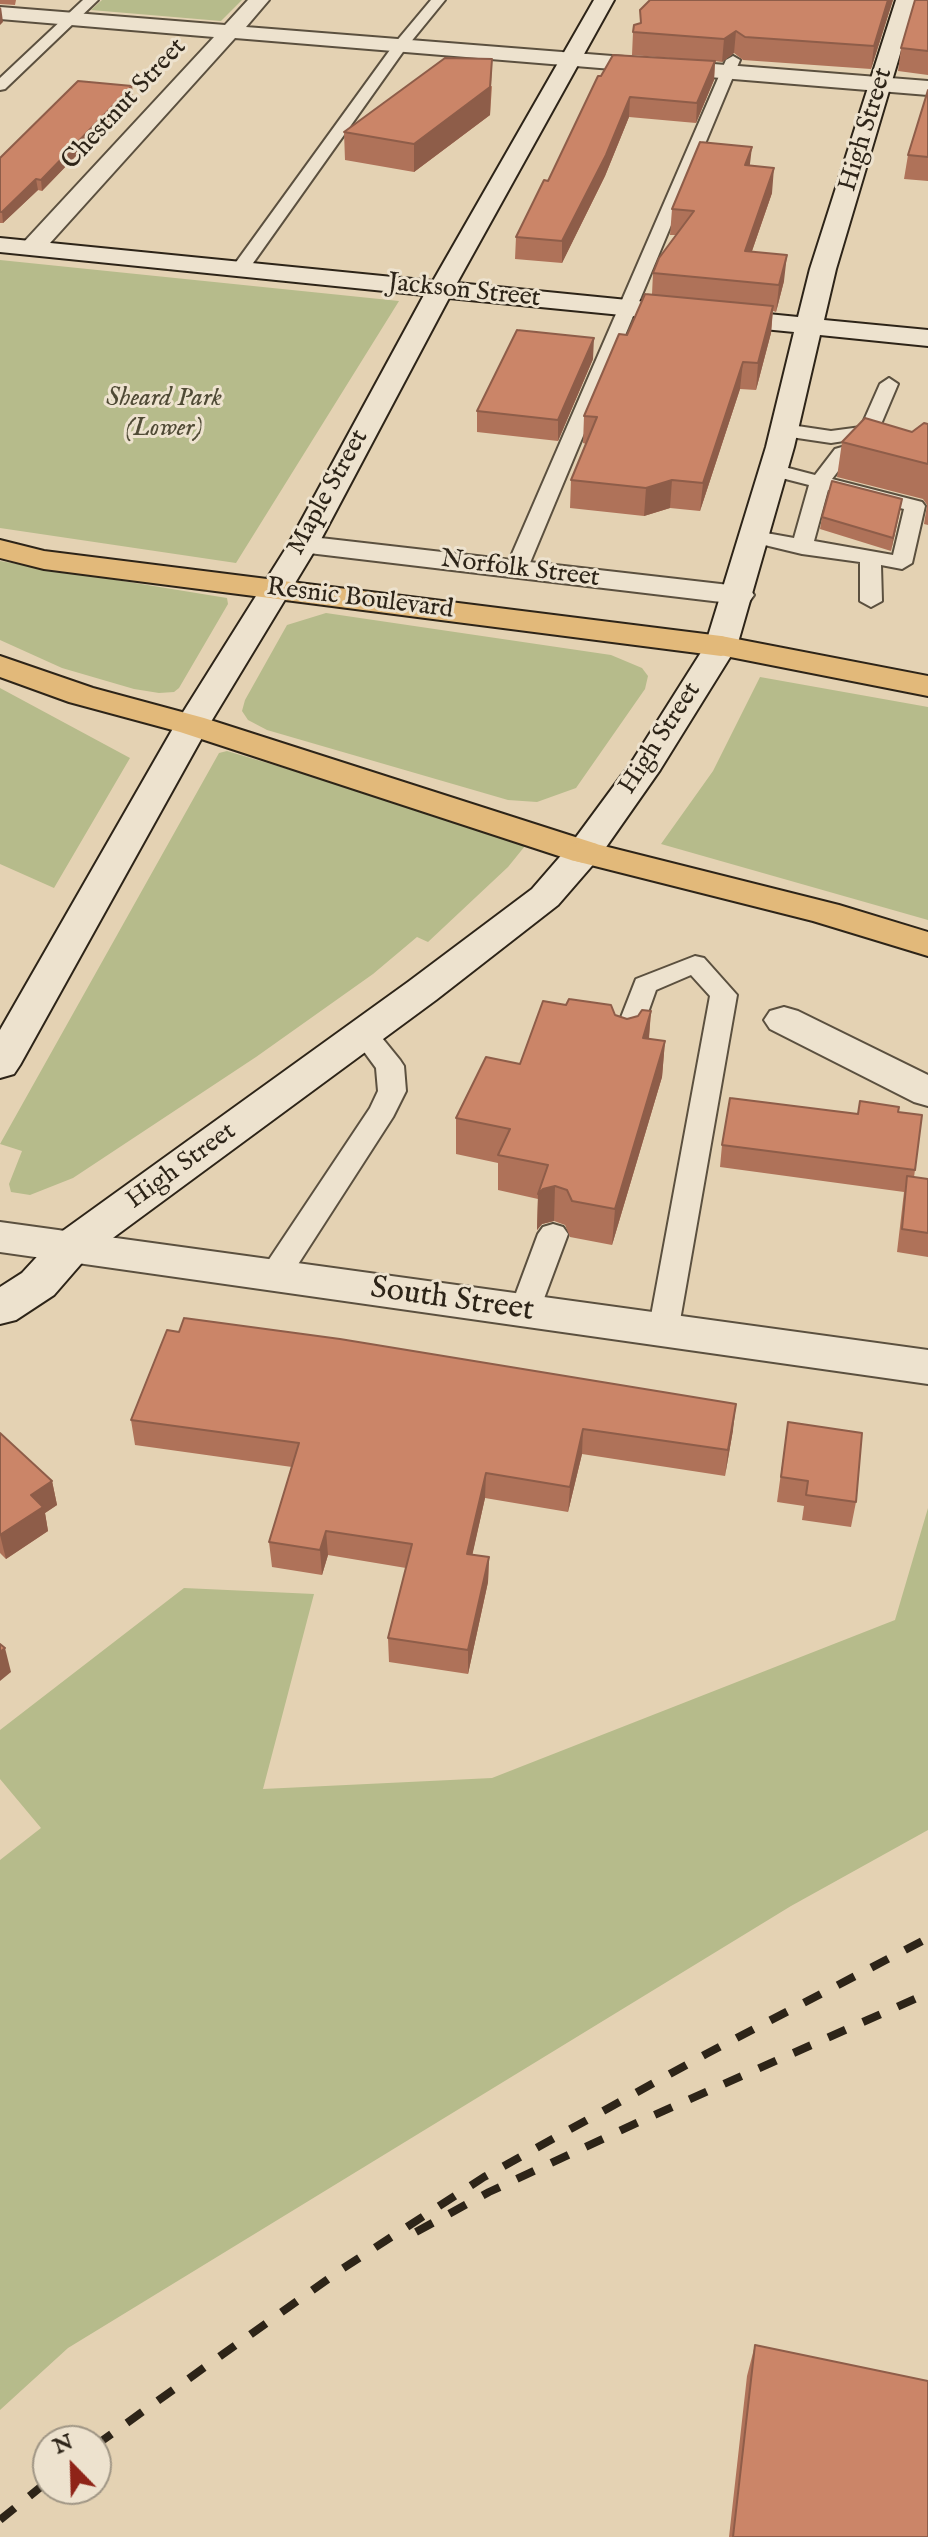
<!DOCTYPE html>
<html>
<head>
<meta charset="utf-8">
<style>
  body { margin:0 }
  #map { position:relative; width:928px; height:2537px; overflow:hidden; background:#e4d2b3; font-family:"IM FELL English",serif }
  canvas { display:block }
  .north { position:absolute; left:32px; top:2425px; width:80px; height:80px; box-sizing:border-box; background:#ede2ce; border:2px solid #a09685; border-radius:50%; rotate:337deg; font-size:22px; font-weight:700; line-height:32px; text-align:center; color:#2d2418 }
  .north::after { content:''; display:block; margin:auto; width:28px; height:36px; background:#8f2418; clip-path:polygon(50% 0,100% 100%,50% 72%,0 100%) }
</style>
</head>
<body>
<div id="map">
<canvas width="928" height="2537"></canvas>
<div class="north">N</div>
</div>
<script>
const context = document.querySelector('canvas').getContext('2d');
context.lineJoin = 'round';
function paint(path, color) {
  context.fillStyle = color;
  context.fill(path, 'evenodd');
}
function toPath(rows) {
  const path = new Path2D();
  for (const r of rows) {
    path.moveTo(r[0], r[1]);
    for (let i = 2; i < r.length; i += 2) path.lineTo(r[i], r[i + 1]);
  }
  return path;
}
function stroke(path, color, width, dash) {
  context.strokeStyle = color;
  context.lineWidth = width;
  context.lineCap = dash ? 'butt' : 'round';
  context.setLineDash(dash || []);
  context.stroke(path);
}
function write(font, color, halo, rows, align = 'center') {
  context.font = font + ' "IM FELL English",serif';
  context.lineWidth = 6;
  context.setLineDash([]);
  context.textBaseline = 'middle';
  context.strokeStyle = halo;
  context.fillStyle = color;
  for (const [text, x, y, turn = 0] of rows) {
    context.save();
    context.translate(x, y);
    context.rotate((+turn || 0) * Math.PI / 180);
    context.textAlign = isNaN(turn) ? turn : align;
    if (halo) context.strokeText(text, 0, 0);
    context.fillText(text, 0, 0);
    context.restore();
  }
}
const green = toPath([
  [102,0,242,0,221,21,91,10],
  [0,260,399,301,236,563,0,528],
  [0,561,227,598,228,604,179,688,174,692,159,693,134,689,62,668,0,640],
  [326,613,611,655,642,668,648,676,645,689,576,788,537,802,508,800,267,730,248,720,242,711,245,700,287,625],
  [760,677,928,707,928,920,661,844,713,771],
  [0,688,130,758,54,888,0,864],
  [227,751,524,839,525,846,508,867,428,942,417,937,373,974,256,1057,73,1178,30,1195,11,1192,9,1184,22,1151,0,1144,219,753],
  [928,1508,928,1830,791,1906,68,2348,0,2410,0,1860,41,1828,0,1779,0,1730,184,1588,314,1594,263,1789,492,1778,895,1620]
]);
const lane = toPath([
  [83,0,98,0,5,89,0,90,0,78,83,0],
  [431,0,445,0,405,49,246,273,234,273,231,269,234,265,395,43,431,0],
  [733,56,740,60,527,570,516,576,509,574,505,570,726,60,733,56],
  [889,378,898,384,876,436,831,443,784,436,774,430,784,424,831,431,861,427,880,384,889,378],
  [842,447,852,453,832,479,922,502,925,506,912,563,902,569,881,565,882,601,871,607,860,601,860,562,802,554,748,541,745,537,755,531,794,538,809,485,766,474,763,470,766,466,773,464,815,475,835,449,842,447],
  [828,490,904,509,893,555,814,541,828,490],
  [695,956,704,958,737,995,678,1332,674,1340,663,1343,652,1340,648,1332,710,996,691,975,656,990,635,1049,625,1052,615,1049,611,1043,636,979,695,956],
  [364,1025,374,1028,400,1060,404,1066,406,1091,393,1117,286,1283,275,1286,264,1283,260,1275,264,1267,370,1108,378,1091,376,1068,351,1034,354,1028,364,1025],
  [553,1224,563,1227,568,1234,539,1312,535,1320,524,1323,513,1320,509,1312,538,1234,543,1227,553,1224]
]);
const street = toPath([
  [248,0,269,0,246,27,928,81,928,95,235,38,41,253,23,253,20,248,23,243,214,37,0,19,0,7,225,25,248,0],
  [303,536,738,586,749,588,754,595,749,602,738,604,292,551,288,545,292,539,303,536],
  [784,1007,798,1011,928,1075,928,1106,914,1102,770,1029,764,1020,770,1011,784,1007],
  [0,1222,928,1350,928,1384,0,1252,0,1222]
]);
const secondary = toPath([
  [594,0,614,0,457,283,798,317,810,269,896,0,916,0,836,269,824,320,928,330,928,346,820,335,794,447,737,646,660,770,597,860,558,905,436,1000,87,1257,54,1295,16,1320,0,1324,0,1287,22,1273,57,1235,408,982,532,889,571,844,633,760,705,646,766,447,794,332,449,298,318,545,209,725,20,1065,14,1074,0,1078,0,1030,175,725,288,545,424,295,0,252,0,238,433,281,594,0]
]);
const primary = toPath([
  [0,540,44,551,721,636,732,639,737,646,732,653,721,656,44,569,0,558,0,540],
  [0,656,93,688,204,718,597,844,602,852,597,860,584,863,571,860,180,732,69,702,0,677,0,656]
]);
const highway = toPath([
  [721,636,928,676,928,696,710,653,705,646,710,639,721,636],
  [584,841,839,905,928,932,928,956,813,921,571,860,566,852,571,844,584,841]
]);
const rail = toPath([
  [416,2232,489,2192,641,2121,928,1993],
  [96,2445,342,2269,484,2177,706,2054,928,1938],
  [0,2520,48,2481]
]);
const wall = toPath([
  [0,0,16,0,15,5,0,4],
  [893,0,871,69,743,60,734,53,722,62,715,61,714,80,696,123,629,117,605,176,562,263,515,259,516,237,548,181,601,76,708,61,632,55,633,32,640,23,640,10],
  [928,0,928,75,898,71,901,48],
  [132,86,133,97,42,191,38,190,3,223,0,223,0,158],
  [492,86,490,115,414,172,345,160,344,132],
  [928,90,928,181,904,179,908,155],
  [750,166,772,193,752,251,784,281,776,312,773,311,771,333,756,390,740,389,700,511,670,508,644,516,570,508,571,480,586,444,583,443,584,416,627,335,652,294,653,273,676,235,670,235,672,209],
  [593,359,558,441,477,432,477,411],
  [928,424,928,525,924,524,927,505,923,499,837,477,842,442,912,432],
  [902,499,891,551,820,529,822,517],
  [651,1011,649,1039,665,1041,662,1077,612,1245,570,1237,565,1225,554,1221,542,1224,537,1230,538,1199,498,1190,498,1163,456,1154,456,1118,520,1064,627,1019,638,1016],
  [898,1112,915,1170,914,1177,928,1179,928,1257,897,1252,904,1192,720,1167,722,1145,858,1114],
  [131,1420,733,1430,725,1476,582,1454,568,1512,485,1498,472,1555,489,1557,488,1582,468,1674,389,1662,388,1638,406,1568,328,1555,322,1575,272,1567,269,1542,292,1467,135,1445],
  [788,1422,856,1502,851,1527,802,1520,804,1506,777,1502],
  [0,1433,52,1481,57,1505,45,1513,48,1531,6,1559,0,1553],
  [755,2345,928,2537,729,2537,747,2376]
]);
const shadedWall = toPath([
  [888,0,893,0,871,69,874,46],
  [1,7,3,22,0,25,0,8],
  [736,31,734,53,722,62,724,39],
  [492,59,490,115,414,172,414,144],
  [715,61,714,80,696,123,697,103],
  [132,86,133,97,42,191,41,180],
  [630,97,629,117,605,176,562,263,562,241],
  [752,147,749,172,745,165],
  [774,168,772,193,743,277,745,251],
  [36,179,38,190,3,223,2,212],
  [787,255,784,281,776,312,779,285],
  [773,306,771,333,756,390,758,363],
  [594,338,593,359,558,441,558,420],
  [743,362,740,389,700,511,703,483],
  [672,480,670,508,644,516,646,488],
  [902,499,900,511,891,551,893,538],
  [651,1011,648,1047,643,1038],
  [665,1041,662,1077,612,1245,615,1209],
  [555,1186,554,1221,542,1224,537,1230,538,1194,543,1189],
  [736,1404,733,1430,725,1476,728,1450],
  [583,1429,582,1454,568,1512,570,1487],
  [486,1473,485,1498,467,1579,467,1554],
  [52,1481,57,1505,45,1513,48,1531,6,1559,0,1535,31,1495],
  [326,1531,328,1555,322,1575,320,1550],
  [489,1557,488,1582,468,1674,468,1650],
  [5,1648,11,1672,0,1681,0,1652]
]);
const building = toPath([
  [650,0,888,0,874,46,745,37,736,31,724,39,633,32,634,25,641,23,640,10,650,0],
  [915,0,928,0,928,51,901,48,915,0],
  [613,55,715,61,697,103,630,97,606,155,562,241,516,237,544,180,548,181,598,76,601,76,613,55],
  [445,58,492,59,490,87,414,144,344,132,445,58],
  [78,81,132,86,41,180,36,179,2,212,0,212,0,158,78,81],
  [928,90,928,157,908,155,928,90],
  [700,142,752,147,745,165,774,168,745,251,787,255,779,285,653,273,659,258,694,211,672,209,700,142],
  [645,294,773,306,758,363,743,362,703,483,672,480,646,488,571,480,597,417,584,416,619,334,627,335,645,294],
  [517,330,594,338,558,420,477,411,517,330],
  [865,418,912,432,924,423,928,424,928,464,842,442,865,418],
  [832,481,902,499,893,538,822,517,832,481],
  [569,999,611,1005,615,1015,627,1019,638,1016,642,1010,651,1011,643,1038,665,1041,615,1209,572,1201,567,1190,555,1186,543,1189,538,1194,548,1165,498,1155,510,1129,456,1118,486,1057,520,1064,543,1001,566,1005,569,999],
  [730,1098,858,1114,860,1101,899,1107,898,1112,922,1115,915,1170,722,1145,730,1098],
  [907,1176,928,1179,928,1233,902,1229,907,1176],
  [184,1318,340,1339,736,1404,728,1450,583,1429,570,1487,486,1473,467,1554,489,1557,468,1650,388,1638,412,1544,326,1531,320,1550,269,1542,299,1443,131,1420,167,1330,179,1332,184,1318],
  [788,1422,862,1433,856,1502,806,1495,808,1481,781,1477,788,1422],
  [0,1433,52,1481,31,1495,43,1507,0,1535,0,1433],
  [0,1644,5,1648,0,1652,0,1644],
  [755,2345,928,2381,928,2537,733,2537,755,2345]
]);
const farStreetnames = [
  ["Chestnut Street",125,105,-47],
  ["High Street",867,130,-73],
  ["Jackson Street",464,292,6],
  ["Maple Street",329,493,-61],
  ["Norfolk Street",520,570,7],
  ["Resnic Boulevard",360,600,7],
  ["High Street",661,739,-57],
  ["High Street",182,1167,-36]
];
const farParknames = [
  ["Sheard Park",164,400],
  ["(Lower)",164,430]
];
const streetNames = [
  ["South Street",452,1301,8]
];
paint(green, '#b6bb8b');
stroke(lane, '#5b503f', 4);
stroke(street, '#5b503f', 4);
stroke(secondary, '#2d2418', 4);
stroke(primary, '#2d2418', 4);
stroke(highway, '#2d2418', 4);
paint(lane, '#ede2ce');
paint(street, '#ede2ce');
paint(secondary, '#ede2ce');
paint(primary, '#e2b97a');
paint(highway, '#e2b97a');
stroke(rail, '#2d2418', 8, [19, 19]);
paint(wall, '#af7259');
paint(shadedWall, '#8e5d49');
paint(building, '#cb8568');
stroke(building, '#8e5d49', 2);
write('26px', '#2d2418', '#ede2ce', farStreetnames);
write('italic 26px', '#4f4a35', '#ede2ce', farParknames);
write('32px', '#2d2418', '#ede2ce', streetNames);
</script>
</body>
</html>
